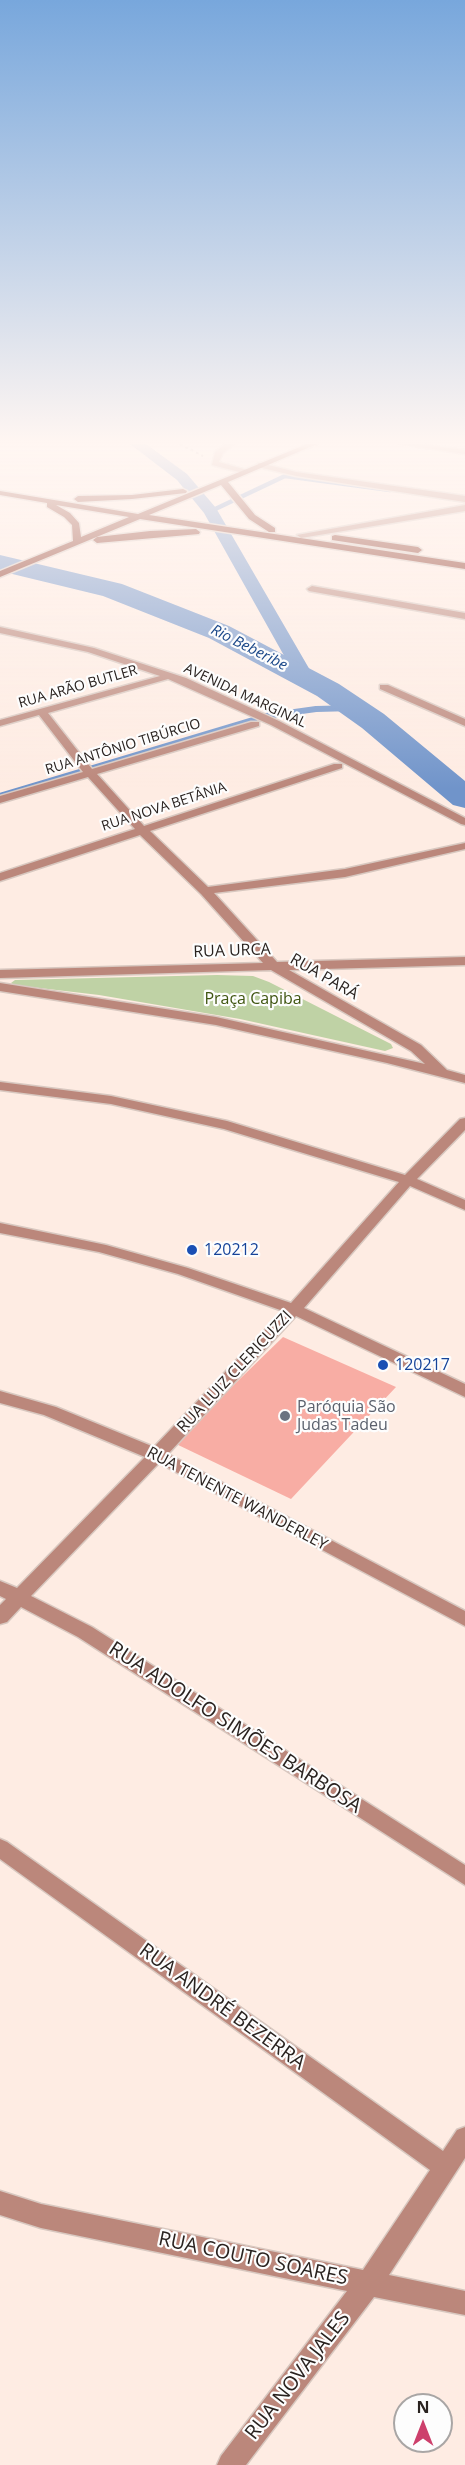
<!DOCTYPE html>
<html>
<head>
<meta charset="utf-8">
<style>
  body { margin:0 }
  #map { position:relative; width:465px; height:2465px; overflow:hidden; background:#feece3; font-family:"Open Sans",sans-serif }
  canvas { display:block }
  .north { position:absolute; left:393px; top:2393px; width:60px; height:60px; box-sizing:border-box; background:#fdfdfd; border:2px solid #a9a6a5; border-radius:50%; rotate:0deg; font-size:16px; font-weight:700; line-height:24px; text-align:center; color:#2a2320 }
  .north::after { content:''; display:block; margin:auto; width:21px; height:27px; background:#cd406c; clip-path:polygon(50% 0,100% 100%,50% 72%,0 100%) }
</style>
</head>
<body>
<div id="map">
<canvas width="465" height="2465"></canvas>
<div class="north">N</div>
</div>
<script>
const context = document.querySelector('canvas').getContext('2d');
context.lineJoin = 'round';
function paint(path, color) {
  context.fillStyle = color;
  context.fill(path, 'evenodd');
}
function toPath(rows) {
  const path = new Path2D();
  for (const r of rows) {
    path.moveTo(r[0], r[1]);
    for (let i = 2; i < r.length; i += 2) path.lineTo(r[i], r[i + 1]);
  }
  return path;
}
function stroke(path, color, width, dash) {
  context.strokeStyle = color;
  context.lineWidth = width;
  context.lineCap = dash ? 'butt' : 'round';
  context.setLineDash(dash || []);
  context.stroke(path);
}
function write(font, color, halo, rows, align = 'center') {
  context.font = font + ' "Open Sans",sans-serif';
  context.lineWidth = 4.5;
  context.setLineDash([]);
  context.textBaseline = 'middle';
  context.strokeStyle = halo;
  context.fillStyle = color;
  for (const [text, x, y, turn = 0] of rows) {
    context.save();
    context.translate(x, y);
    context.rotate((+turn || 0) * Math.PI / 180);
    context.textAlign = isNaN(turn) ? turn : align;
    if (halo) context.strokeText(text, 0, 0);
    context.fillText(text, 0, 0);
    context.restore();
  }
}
const green = toPath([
  [217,975,253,976,269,982,391,1044,393,1048,385,1051,240,1019,99,995,14,985,11,983,15,980]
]);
const streamFar1 = toPath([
  [211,511,285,476,390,490]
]);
const stream = toPath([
  [0,796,266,716,316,709,354,708]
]);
const canal = toPath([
  [130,444,146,444,187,474,216,508,314,677,311,681,299,681,296,677,204,513,177,480,130,444]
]);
const river = toPath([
  [0,555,122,584,229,626,339,684,384,714,465,781,465,808,453,805,362,728,317,696,209,638,103,596,0,571,0,555]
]);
const building = toPath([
  [283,1337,396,1387,291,1499,174,1443]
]);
const path = toPath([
  [180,444,203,456]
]);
const minor = toPath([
  [225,444,234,444,223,453,219,462,247,470,247,474,212,465,215,452,225,444],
  [400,444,420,444,465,450,465,454,400,444],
  [261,463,296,472,465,496,465,502,296,476,258,467,258,463,261,463],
  [465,505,465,511,301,538,297,535,465,505],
  [312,586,465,613,465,619,309,591,307,589,312,586],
  [0,627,94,648,186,678,279,721,465,818,465,825,461,824,271,725,168,679,48,713,92,769,251,722,259,722,259,726,97,774,144,826,334,764,342,764,342,768,150,831,208,887,345,869,465,843,465,849,345,877,214,893,277,962,465,957,465,965,289,970,421,1045,447,1070,465,1075,465,1083,387,1063,216,1025,0,991,0,983,216,1017,425,1064,411,1051,271,970,0,978,0,970,263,963,201,894,140,835,0,881,0,873,135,829,88,777,0,803,0,796,83,772,39,715,0,726,0,720,160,676,88,652,0,633,0,627],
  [380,685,388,685,465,719,465,726,380,689,380,685],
  [0,1082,111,1096,227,1121,405,1175,460,1119,465,1118,465,1130,417,1179,465,1200,465,1210,410,1186,304,1308,465,1384,465,1397,296,1316,168,1454,465,1611,465,1626,159,1463,31,1596,92,1627,465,1865,465,1885,78,1637,21,1607,7,1622,0,1624,0,1605,6,1599,0,1596,0,1581,17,1588,145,1457,44,1415,0,1403,0,1391,56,1407,154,1447,283,1311,178,1274,99,1252,0,1233,0,1223,106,1245,188,1268,291,1303,399,1182,224,1129,111,1104,0,1090,0,1082],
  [0,1839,7,1842,443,2151,457,2130,465,2127,465,2158,389,2275,465,2291,465,2315,374,2297,246,2465,217,2465,221,2456,347,2291,41,2228,0,2215,0,2191,41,2204,363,2270,430,2170,0,1859,0,1839]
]);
const major = toPath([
  [307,444,317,444,228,482,255,515,275,528,275,532,269,532,249,519,221,485,149,515,465,563,465,569,140,519,0,577,0,571,73,541,72,525,64,517,47,507,47,503,0,495,0,491,138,514,307,444],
  [56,505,129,517,81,537,79,523,70,513,56,505],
  [183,489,187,491,186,493,132,499,78,502,74,499,78,496,132,495,183,489],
  [196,529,200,532,199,534,97,543,93,540,97,537,150,531,196,529],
  [335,535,418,547,422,550,418,553,332,540,332,536,335,535]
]);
const markers = [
  [192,1250,6,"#1a4fb4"],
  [383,1365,6,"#1a4fb4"],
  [285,1416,6,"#6b7280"]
];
const farStreetnames = [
  ["RUA ARÃO BUTLER",78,687,-16],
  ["AVENIDA MARGINAL",245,696,25],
  ["RUA ANTÔNIO TIBÚRCIO",123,747,-17],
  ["RUA NOVA BETÂNIA",164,807,-18]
];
const farWaternames = [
  ["Rio Beberibe",249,648,27]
];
const streetNames = [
  ["RUA URCA",232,951,-2],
  ["RUA PARÁ",324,977,30],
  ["RUA LUIZ CLERICUZZI",235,1372,-47],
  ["RUA TENENTE WANDERLEY",237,1499,28]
];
const parkNames = [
  ["Praça Capiba",253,999]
];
const transitNames = [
  ["120212",204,1250],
  ["120217",395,1365]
];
const worshipNames = [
  ["Paróquia São",297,1407],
  ["Judas Tadeu",297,1425]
];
const nearStreetnames = [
  ["RUA ADOLFO SIMÕES BARBOSA",235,1728,33],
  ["RUA ANDRÉ BEZERRA",222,2007,36],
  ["RUA COUTO SOARES",253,2259,12],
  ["RUA NOVA JALES",298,2376,-52]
];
paint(green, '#bfd2a5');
stroke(streamFar1, '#7094ca', 4.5);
stroke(stream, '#7094ca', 6);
paint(canal, '#7094ca');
paint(river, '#7094ca');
paint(building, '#f8ada4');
stroke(minor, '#d8c8c0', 3);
stroke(major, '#d8c8c0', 3);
stroke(path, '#a0938d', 2, [3, 3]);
paint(minor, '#bb877b');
paint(major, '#842a19');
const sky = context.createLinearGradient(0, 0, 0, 789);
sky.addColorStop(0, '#78a7dc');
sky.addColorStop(0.56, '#fff6f2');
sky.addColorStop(1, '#fff6f200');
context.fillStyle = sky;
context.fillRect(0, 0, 465, 789);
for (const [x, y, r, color] of markers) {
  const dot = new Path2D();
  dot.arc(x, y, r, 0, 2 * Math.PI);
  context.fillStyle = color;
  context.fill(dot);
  stroke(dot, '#fdfdfd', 2);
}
write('14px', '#2a2320', '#fdfdfd', farStreetnames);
write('italic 15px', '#1b4889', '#fdfdfd', farWaternames);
write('16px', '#2a2320', '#fdfdfd', streetNames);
write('16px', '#3f5510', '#fdfdfd', parkNames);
write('16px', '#164399', '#fdfdfd', transitNames, 'left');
write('16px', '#5b616d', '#fdfdfd', worshipNames, 'left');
write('20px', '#2a2320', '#fdfdfd', nearStreetnames);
</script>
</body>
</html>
